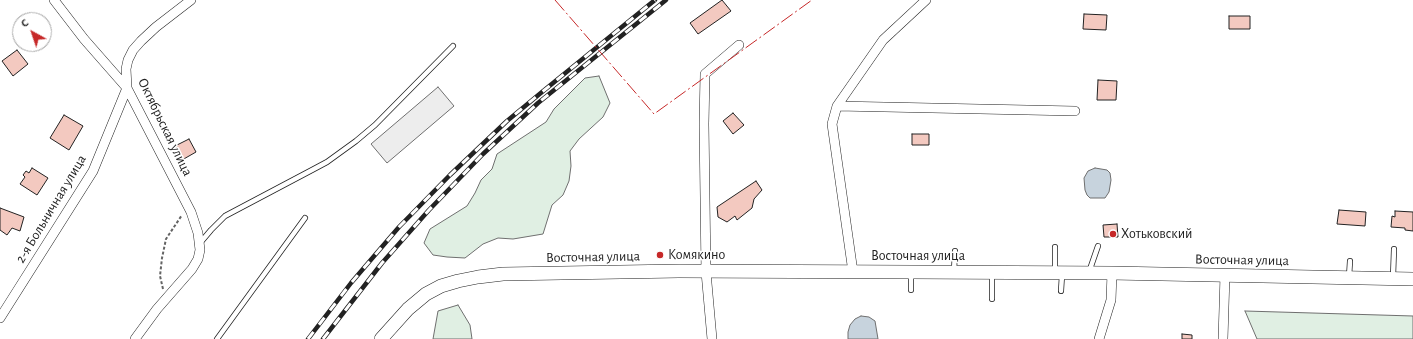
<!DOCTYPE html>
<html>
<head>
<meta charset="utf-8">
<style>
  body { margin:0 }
  #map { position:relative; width:1413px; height:339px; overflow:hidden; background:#fff; font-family:"Alegreya Sans",sans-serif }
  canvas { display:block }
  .north { position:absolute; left:12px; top:12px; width:40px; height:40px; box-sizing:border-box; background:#fff; border:1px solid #a7a7a7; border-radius:50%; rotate:320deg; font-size:11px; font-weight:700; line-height:16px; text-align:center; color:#222 }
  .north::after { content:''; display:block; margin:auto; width:14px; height:18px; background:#c62828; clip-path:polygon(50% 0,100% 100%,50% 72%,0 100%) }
</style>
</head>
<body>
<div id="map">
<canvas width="1413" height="339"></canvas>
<div class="north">С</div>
</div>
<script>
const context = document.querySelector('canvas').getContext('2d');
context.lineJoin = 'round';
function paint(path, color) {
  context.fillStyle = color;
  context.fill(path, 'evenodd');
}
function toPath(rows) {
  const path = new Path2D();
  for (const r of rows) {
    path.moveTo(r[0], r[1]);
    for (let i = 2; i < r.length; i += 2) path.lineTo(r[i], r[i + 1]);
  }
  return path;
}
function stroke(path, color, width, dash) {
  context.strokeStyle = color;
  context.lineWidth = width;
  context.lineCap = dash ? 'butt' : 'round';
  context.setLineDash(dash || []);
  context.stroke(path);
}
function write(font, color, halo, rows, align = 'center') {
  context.font = font + ' "Alegreya Sans",sans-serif';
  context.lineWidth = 3;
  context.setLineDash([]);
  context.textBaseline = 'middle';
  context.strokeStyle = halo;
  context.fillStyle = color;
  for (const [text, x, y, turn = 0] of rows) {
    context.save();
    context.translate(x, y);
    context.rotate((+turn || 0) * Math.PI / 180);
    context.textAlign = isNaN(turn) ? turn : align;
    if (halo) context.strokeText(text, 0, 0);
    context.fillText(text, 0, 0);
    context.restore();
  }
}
const green = toPath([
  [599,76,610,103,603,117,579,139,570,151,571,166,569,181,563,195,552,205,543,234,513,239,498,238,483,244,465,258,447,257,433,255,424,243,430,229,467,206,475,193,481,180,492,169,497,154,546,122,554,109,585,78,599,76],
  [458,305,470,325,472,339,433,339,438,311,458,305],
  [1245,311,1413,316,1413,339,1257,339,1245,311]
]);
const parking = toPath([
  [438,87,454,106,387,163,371,144,438,87]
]);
const water = toPath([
  [1095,168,1107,170,1110,173,1111,180,1109,192,1105,198,1090,198,1087,195,1085,190,1084,178,1088,171,1095,168],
  [861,316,869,317,875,321,878,339,848,339,848,332,850,325,855,319,861,316]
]);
const building = toPath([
  [722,0,731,11,698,34,690,23,722,0],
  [1084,14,1107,15,1106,30,1083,29,1084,14],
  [1229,16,1250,16,1250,29,1229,29,1229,16],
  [17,50,28,64,13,76,2,61,17,50],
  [1098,80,1117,81,1116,100,1097,100,1098,80],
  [733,113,744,125,733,134,723,121,733,113],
  [64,115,83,126,69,150,50,138,64,115],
  [912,134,929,134,929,145,912,145,912,134],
  [189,139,196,152,182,160,175,146,189,139],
  [32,168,48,178,37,195,20,184,25,177,23,175,26,171,29,173,32,168],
  [756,181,762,190,754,199,752,208,737,220,735,216,727,222,718,217,717,207,756,181],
  [0,208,24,217,20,231,12,228,7,235,0,230,0,208],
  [1339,210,1366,212,1365,226,1337,224,1339,210],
  [1395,211,1413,212,1413,231,1405,230,1405,228,1391,227,1392,216,1395,217,1395,211],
  [1117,224,1118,237,1104,237,1103,225,1117,224],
  [1182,334,1192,335,1192,339,1182,339,1182,334]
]);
const path = toPath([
  [163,289,160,276,162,258,166,239,182,215]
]);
const service = toPath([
  [200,243,211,230,225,216,312,170,327,162,356,141,375,125,453,46],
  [954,271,955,251],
  [1055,271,1055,247],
  [1089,272,1098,246],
  [911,273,911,290],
  [1349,277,1350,261],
  [1393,277,1394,249],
  [1061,291,1062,275],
  [992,299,992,273],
  [217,339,305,218]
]);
const minor = toPath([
  [837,106,1075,111],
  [853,272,832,124,837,106,883,40,926,0],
  [0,318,93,171,127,88,84,39,54,0],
  [135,339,157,309,192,269,198,259,200,250,198,233,191,212,127,88,126,69,128,60,133,50,141,41,156,27,191,0],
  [712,339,706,272,704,124,705,74,739,45],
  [1099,339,1111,300,1112,273],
  [1223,339,1225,275]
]);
const secondary = toPath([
  [381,339,408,309,426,294,441,286,458,281,478,277,503,274,679,271,911,272,1112,273,1413,279]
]);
const rail = toPath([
  [308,339,351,283,399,227,450,175,507,121,542,92,655,0],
  [323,339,382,263,429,210,483,154,538,103,666,0]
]);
const power = toPath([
  [555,0,654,114,812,0]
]);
const markers = [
  [1113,234,4,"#c62828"],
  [660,255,4,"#c62828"]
];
const streetNames = [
  ["Октябрьская улица",165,127,64],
  ["2-я Больничная улица",51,209,-59],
  ["Восточная улица",918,256],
  ["Восточная улица",593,257,-1],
  ["Восточная улица",1242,260,1]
];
const poiNames = [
  ["Хотьковский",1121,234],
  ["Комякино",668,255]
];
paint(green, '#e0efe3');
stroke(green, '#6f6f6f', 1);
paint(parking, '#ededed');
stroke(parking, '#6f6f6f', 1);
paint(water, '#c7d3dd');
stroke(water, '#6f6f6f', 1);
paint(building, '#f3c9c0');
stroke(building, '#222', 1);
stroke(service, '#222', 6);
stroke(minor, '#222', 10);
stroke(secondary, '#222', 14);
stroke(path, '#646464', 2, [3, 2]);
stroke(service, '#fff', 4.5);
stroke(minor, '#fff', 9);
stroke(secondary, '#fff', 13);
stroke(rail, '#222', 4.5);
stroke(rail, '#fff', 3, [9]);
stroke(power, '#c62828', 1, [14, 3, 2, 3]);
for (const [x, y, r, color] of markers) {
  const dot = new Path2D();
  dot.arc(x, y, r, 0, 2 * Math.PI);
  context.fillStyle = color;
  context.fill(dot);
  stroke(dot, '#fff', 1.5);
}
write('14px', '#222', '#fff', streetNames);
write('14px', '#222', '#fff', poiNames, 'left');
</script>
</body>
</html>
